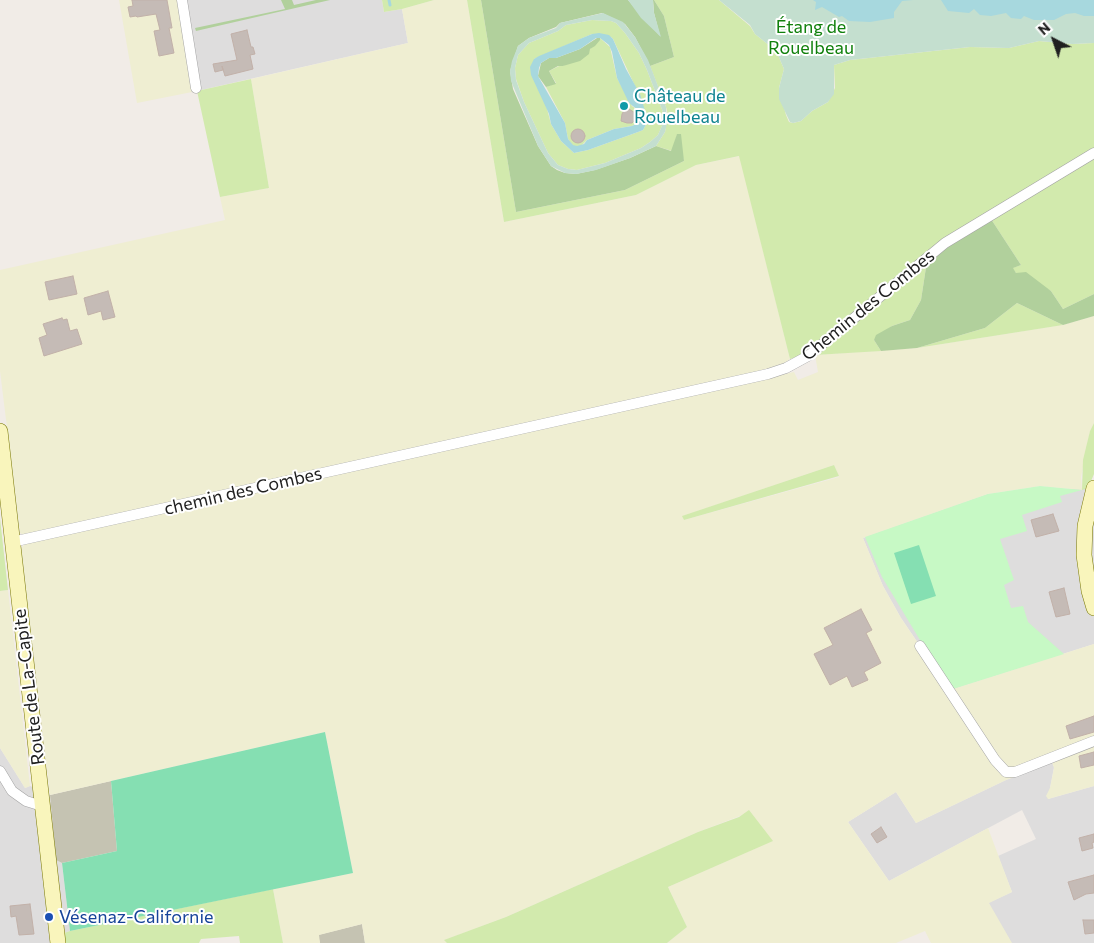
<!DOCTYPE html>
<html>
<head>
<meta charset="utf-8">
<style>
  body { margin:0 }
  #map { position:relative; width:1094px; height:943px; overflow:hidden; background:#f1ece7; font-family:Commissioner,sans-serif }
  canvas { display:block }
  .north { position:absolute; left:1029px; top:15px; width:50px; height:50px; -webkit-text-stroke:4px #fff; paint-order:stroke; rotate:319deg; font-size:14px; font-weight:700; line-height:20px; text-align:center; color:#202020 }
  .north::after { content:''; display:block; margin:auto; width:18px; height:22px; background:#202020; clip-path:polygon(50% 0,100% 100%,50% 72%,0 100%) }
</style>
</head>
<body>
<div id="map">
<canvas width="1094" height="943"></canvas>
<div class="north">N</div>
</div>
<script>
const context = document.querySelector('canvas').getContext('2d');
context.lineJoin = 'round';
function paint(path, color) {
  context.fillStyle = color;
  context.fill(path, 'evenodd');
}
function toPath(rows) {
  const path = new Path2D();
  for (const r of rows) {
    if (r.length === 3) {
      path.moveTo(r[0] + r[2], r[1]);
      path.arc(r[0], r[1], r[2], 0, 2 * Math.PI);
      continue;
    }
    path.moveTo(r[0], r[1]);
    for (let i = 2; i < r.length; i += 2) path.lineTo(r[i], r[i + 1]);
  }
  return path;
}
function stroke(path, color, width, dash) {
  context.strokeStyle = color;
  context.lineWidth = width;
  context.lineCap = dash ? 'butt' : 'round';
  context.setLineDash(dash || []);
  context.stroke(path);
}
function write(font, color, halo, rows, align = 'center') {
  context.font = font + ' Commissioner,sans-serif';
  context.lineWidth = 4;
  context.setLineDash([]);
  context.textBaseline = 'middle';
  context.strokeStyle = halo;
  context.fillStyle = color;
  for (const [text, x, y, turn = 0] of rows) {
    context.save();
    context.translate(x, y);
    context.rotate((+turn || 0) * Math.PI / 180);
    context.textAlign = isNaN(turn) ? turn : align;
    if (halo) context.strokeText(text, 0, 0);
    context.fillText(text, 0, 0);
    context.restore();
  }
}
const residential = toPath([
  [180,0,382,0,384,12,402,9,408,43,197,91],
  [1088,488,1094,506,1094,644,953,689,920,646,901,618,883,586,863,538,988,494],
  [0,748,25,788,30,786,50,795,56,860,62,863,70,931,64,933,65,943,0,943],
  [1052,762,1054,767,1048,799,1094,786,1094,943,1011,943,988,903,1012,892,998,856,1036,839,1022,810,889,881,848,822,896,792,916,823,1006,780]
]);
const construction = toPath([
  [111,781,117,851,62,863,56,860,50,795],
  [362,924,365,943,320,943,318,935]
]);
const farmland = toPath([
  [119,0,180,0,197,91,137,103],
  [434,0,467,0,504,222,636,195,696,165,740,156,790,359,783,364,755,372,36,533,24,535,20,533,0,371,0,270,225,220,220,197,269,188,251,79,408,43,402,9],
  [1094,316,1094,423,1090,431,1081,477,1082,490,1040,486,988,494,863,538,883,586,901,618,920,646,953,689,1094,644,1094,786,1048,799,1046,796,1050,788,1054,768,1052,762,1006,780,916,823,896,792,848,822,889,881,988,828,1012,892,989,903,1012,943,931,943,925,931,896,943,667,943,687,927,668,887,772,841,745,814,698,832,506,917,445,940,447,943,365,943,362,924,319,935,320,943,283,943,273,889,353,873,325,732,50,795,21,548,25,544,794,372,798,380,818,372,815,355,917,348,1062,325],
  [834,465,839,477,684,520,683,516],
  [8,590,30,786,25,788,0,748,0,591]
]);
const grass = toPath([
  [382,0,434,0,402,9,384,12],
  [467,0,481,0,516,212,625,190,684,161,677,135,672,151,656,146,665,132,668,115,666,107,650,66,674,57,664,16,654,0,719,0,750,26,755,34,770,46,778,55,784,69,779,88,786,115,789,122,793,123,801,121,812,111,828,102,835,88,834,65,850,60,970,47,1009,48,1039,41,1072,44,1094,43,1094,148,940,242,803,355,790,359,739,156,696,165,636,195,504,222],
  [592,20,611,21,616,23,625,33,639,53,647,70,663,112,664,121,658,135,650,142,641,148,605,163,577,170,568,169,558,165,548,153,524,102,516,79,515,68,518,55,529,43,558,31,566,25],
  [592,34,611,37,613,39,635,86,648,121,643,130,638,132,588,150,574,153,561,141,551,124,534,59],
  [600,38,610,47,617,78,632,106,638,110,640,118,636,124,632,126,614,129,587,140,581,146,573,146,568,139,565,123,546,87,556,83,549,71,559,66,563,66,590,49],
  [251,79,269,188,220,197,197,91],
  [1094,157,1094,294,1063,309,1051,291,1016,273,1012,268,1021,265,991,219],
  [927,261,921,300,910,320,892,326,874,340,881,351,815,355],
  [1017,303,1063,325,917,348,985,328],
  [1094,423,1094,474,1088,488,1082,490,1083,460,1090,431],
  [834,465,839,476,684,520,682,516],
  [0,518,8,590,0,591],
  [749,810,773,841,668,887,687,927,667,943,447,943,444,940,506,917,698,832,739,817],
  [273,889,283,943,240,943,239,936,201,939,199,943,65,943,64,933,70,931]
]);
const forest = toPath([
  [281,0,292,0,294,5,316,0,330,0,196,31,195,28,285,9],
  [481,0,628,0,660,36,654,13,653,0,654,0,664,16,674,57,650,66,635,37,625,24,602,13,560,23,556,27,529,38,518,46,510,71,513,89,538,146,551,166,557,170,565,173,576,174,595,170,630,158,656,146,671,151,677,134,681,134,684,161,625,190,516,212],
  [597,38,600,38,600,40,595,46,590,49,589,54,580,61,563,66,558,66,549,71,556,84,546,87,538,76,541,63,549,58,556,58,580,49],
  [991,219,1021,265,1013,268,1016,273,1026,272,1051,291,1063,309,1094,294,1094,316,1063,325,1017,303,985,328,917,348,881,351,874,340,876,335,892,326,910,320,921,300,927,261,943,248]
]);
const wetland = toPath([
  [628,0,653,0,654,13,661,37,641,18],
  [719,0,1094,0,1094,43,1072,44,1039,41,1009,48,970,47,850,60,834,65,834,94,828,102,812,111,801,121,793,123,790,122,779,99,779,88,784,69,778,55,770,46,755,34,750,25],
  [603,13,623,22,635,37,648,60,666,107,667,123,665,132,656,146,630,158,596,170,576,174,565,173,551,166,538,146,511,81,510,71,512,61,518,46,529,38,556,28,560,23],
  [592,20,611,21,616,23,625,33,639,53,647,70,663,112,664,121,658,135,650,142,641,148,605,163,577,170,568,169,558,165,548,153,524,102,516,80,515,68,518,55,529,43,558,31,566,25]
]);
const park = toPath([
  [1040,486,1082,490,1060,496,1062,502,1022,515,1027,531,1000,539,1014,580,1004,585,1011,608,1023,606,1028,622,1064,654,953,689,923,645,882,577,865,537,988,494]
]);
const pitch = toPath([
  [919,545,936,596,911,604,894,553],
  [325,732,353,873,70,931,62,863,117,851,111,781]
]);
const water = toPath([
  [813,0,913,0,902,1,894,12,894,18,870,22,849,21,842,16,839,17,822,7,815,10,816,2],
  [941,0,1094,0,1094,16,1084,16,1075,13,1066,14,1054,20,1034,20,1024,16,1021,19,1011,18,1006,13,991,16,980,15,974,9,969,13,948,11],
  [599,33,609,35,613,39,626,69,640,94,648,121,643,130,638,132,588,150,574,153,561,141,551,124,549,114,531,75,530,67,534,59,539,56,592,34],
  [596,38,600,38,609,45,612,52,617,78,629,103,638,110,639,118,636,124,632,126,614,129,587,140,584,144,577,146,573,145,568,139,565,123,538,76,539,68,541,63,549,58,556,58,580,49]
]);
const stream = toPath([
  [389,0,390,5]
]);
const building = toPath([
  [132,0,167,0,172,28,169,28,174,53,159,56,154,31,160,30,156,14,137,17,136,16,130,17,128,7,133,6,132,0],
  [247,30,251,47,253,47,255,54,250,55,253,69,225,76,222,66,223,70,215,72,213,64,237,60,231,34,247,30],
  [626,107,635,113,636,119,632,123,627,123,621,121,622,114,626,107],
  [578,136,7],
  [73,276,77,294,49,300,45,282,73,276],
  [108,291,115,317,103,320,101,311,88,315,84,298,108,291],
  [62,318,63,320,67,319,70,331,77,329,82,344,44,356,39,338,47,335,43,324,62,318],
  [1053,514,1059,531,1036,537,1031,520,1053,514],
  [1064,588,1070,614,1056,617,1049,592,1064,588],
  [861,609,872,630,866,633,881,663,864,672,868,680,852,687,847,676,830,685,814,654,833,645,824,628,861,609],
  [1094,716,1094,732,1070,739,1066,726,1094,716],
  [1094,752,1094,765,1081,768,1079,756,1094,752],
  [881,827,887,837,877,843,871,834,881,827],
  [1094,834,1094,842,1092,843,1093,848,1082,851,1079,838,1094,834],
  [1094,875,1094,893,1086,894,1074,900,1068,882,1094,875],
  [30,904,34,934,19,935,16,916,11,917,10,906,30,904],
  [1083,920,1094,920,1094,933,1085,934,1083,920]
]);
const street = toPath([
  [182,0,196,88],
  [12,542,768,374,786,368,808,356,945,243,1094,153],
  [920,646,995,760,1006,772,1015,772,1094,741],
  [0,771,12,791,26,801,42,806]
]);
const secondary = toPath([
  [0,431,58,943],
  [1094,488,1085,526,1084,555,1089,591,1094,608]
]);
const markers = [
  [624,106,5,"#0f9aa8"],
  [49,917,5,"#1a4fb4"]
];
const parkNames = [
  ["Étang de",811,27],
  ["Rouelbeau",811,48]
];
const cultureNames = [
  ["Château de",634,96],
  ["Rouelbeau",634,117]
];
const streetNames = [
  ["Chemin des Combes",868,305,-39],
  ["chemin des Combes",243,491,-13],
  ["Route de La-Capite",29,687,-97]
];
const transitNames = [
  ["Vésenaz-Californie",59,917]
];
paint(residential, '#dedddd');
paint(construction, '#c5c3b2');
paint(farmland, '#efeed2');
paint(grass, '#d2eaad');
paint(forest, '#b1d09c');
paint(wetland, '#c4dfcf');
paint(park, '#c7f9c5');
paint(pitch, '#85dfb2');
paint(water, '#a7d8de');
stroke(stream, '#a7d8de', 3);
paint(building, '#c5bbb6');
stroke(building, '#c2b1a9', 1);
stroke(street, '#a4a4a4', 11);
stroke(secondary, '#797805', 16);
stroke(street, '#fff', 10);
stroke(secondary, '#f9f5bc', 15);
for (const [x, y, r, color] of markers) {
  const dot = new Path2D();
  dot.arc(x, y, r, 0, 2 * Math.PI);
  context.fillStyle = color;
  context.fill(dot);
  stroke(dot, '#fff', 2);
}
write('18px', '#10800c', '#fff', parkNames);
write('18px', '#0d838f', '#fff', cultureNames, 'left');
write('18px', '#202020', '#fff', streetNames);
write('18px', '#164399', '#fff', transitNames, 'left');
</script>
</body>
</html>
